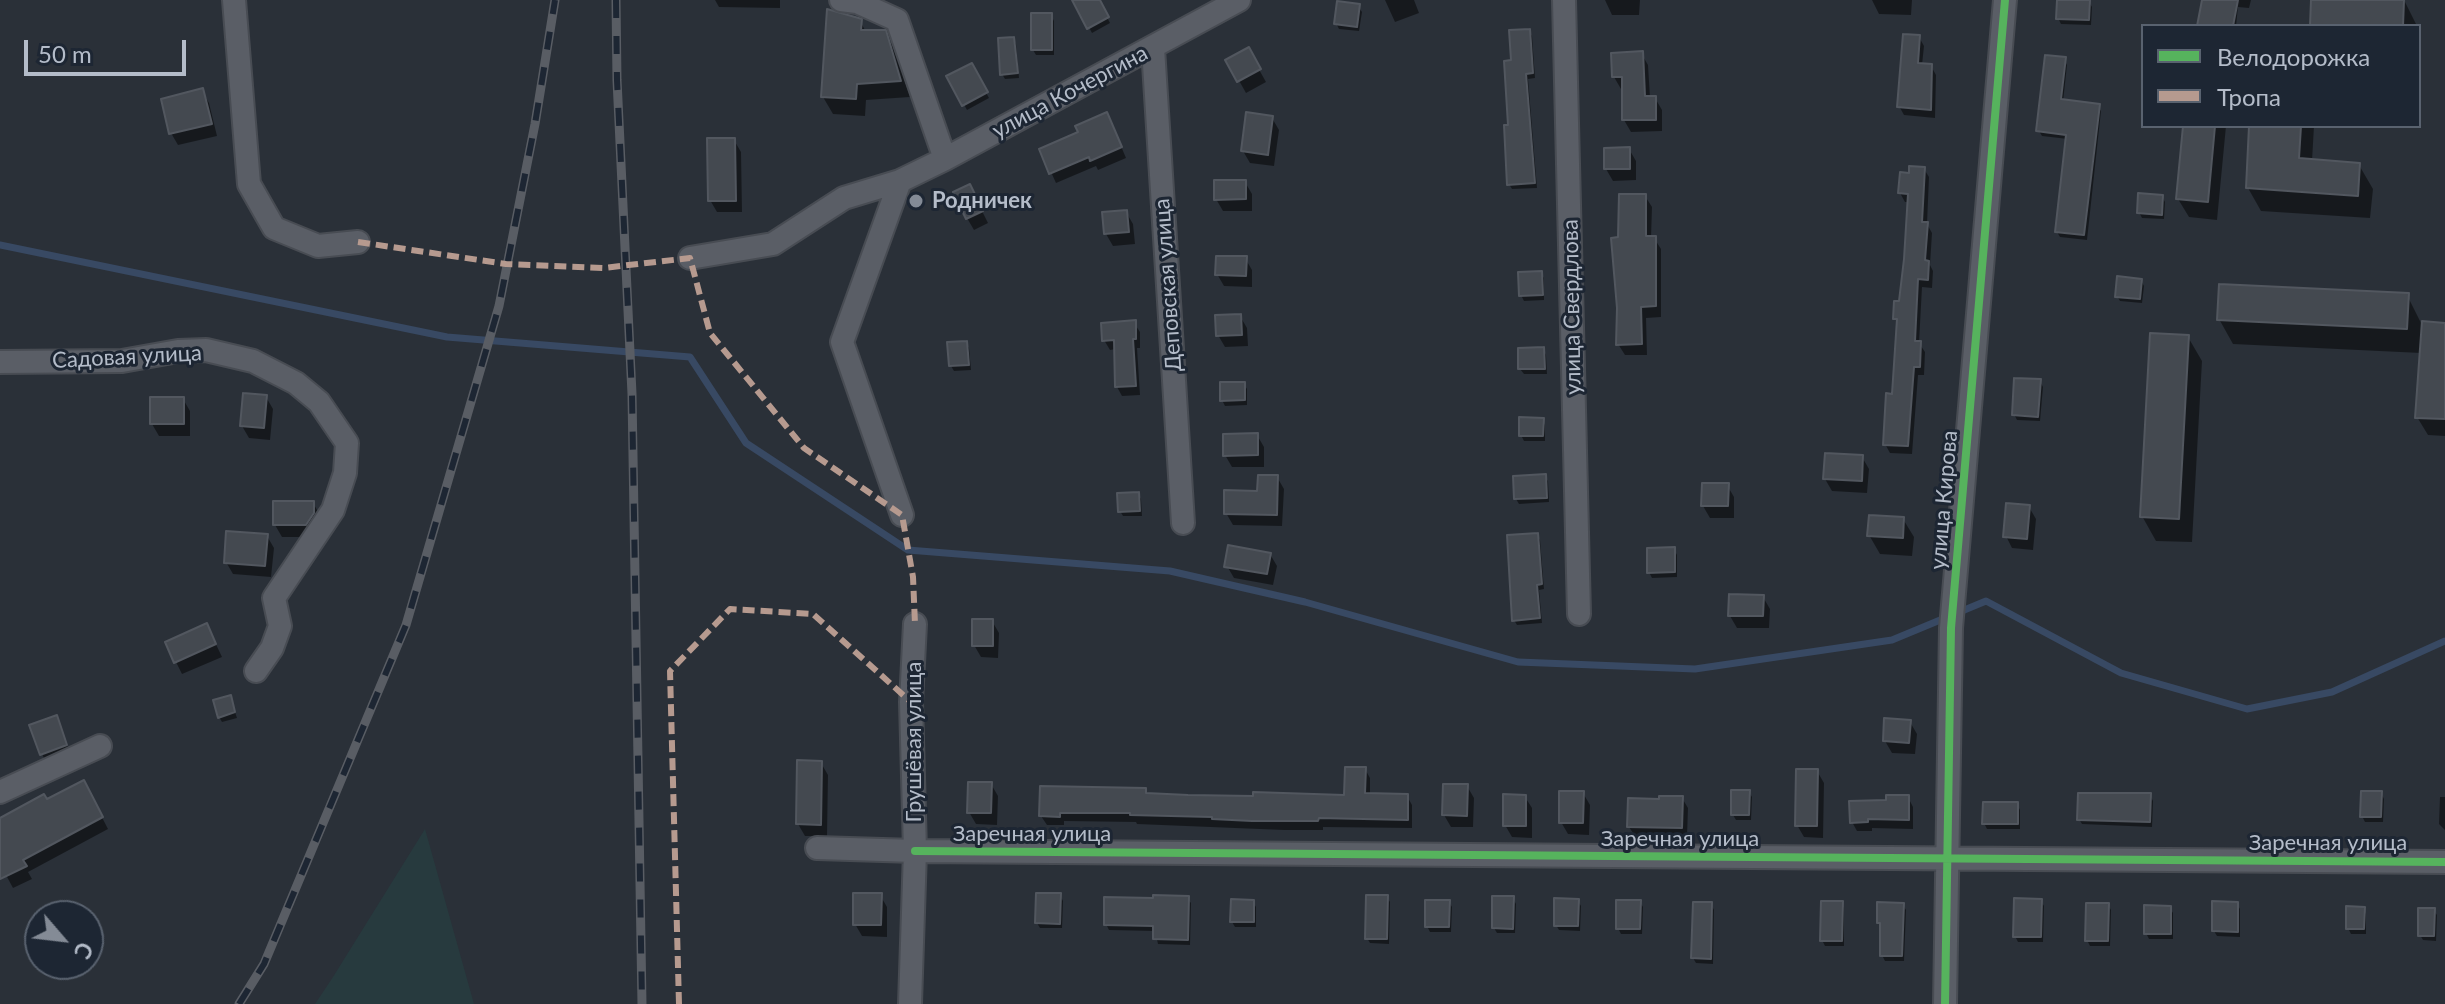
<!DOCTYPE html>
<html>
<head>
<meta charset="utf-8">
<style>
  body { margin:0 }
  #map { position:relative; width:2445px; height:1004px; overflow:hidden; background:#2a3038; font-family:Lato,sans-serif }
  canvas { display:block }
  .legend { position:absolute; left:2141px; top:24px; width:280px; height:104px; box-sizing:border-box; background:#1d2633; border:2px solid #59626f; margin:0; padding:10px 14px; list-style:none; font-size:24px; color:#b4bcc9 }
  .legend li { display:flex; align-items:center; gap:16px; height:40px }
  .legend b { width:40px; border:2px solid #59626f }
  .north { position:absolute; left:24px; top:900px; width:80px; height:80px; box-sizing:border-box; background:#1d2633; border:2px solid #59626f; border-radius:50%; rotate:118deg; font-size:22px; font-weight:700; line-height:32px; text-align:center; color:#b4bcc9 }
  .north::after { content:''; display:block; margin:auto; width:28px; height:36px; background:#848b96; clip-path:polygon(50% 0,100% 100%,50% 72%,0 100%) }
  .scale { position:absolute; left:24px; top:40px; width:162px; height:36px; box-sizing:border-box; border:4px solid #b4bcc9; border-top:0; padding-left:10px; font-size:24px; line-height:28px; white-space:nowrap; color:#b4bcc9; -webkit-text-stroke:6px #1d2633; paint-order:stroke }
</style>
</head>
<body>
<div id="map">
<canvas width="2445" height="1004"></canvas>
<ul class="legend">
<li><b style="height:10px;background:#56b35d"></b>Велодорожка</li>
<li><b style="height:10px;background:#b69a8f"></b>Тропа</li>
</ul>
<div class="north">С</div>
<div class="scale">50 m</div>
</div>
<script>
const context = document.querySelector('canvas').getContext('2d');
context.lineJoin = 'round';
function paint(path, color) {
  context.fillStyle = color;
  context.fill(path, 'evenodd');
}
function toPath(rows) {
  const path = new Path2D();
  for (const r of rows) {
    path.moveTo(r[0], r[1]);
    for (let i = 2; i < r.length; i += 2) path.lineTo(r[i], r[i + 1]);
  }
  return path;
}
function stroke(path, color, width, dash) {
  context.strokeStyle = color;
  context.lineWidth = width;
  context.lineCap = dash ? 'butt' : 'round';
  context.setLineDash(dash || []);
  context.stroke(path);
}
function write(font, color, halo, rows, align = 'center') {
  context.font = font + ' Lato,sans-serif';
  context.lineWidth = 6;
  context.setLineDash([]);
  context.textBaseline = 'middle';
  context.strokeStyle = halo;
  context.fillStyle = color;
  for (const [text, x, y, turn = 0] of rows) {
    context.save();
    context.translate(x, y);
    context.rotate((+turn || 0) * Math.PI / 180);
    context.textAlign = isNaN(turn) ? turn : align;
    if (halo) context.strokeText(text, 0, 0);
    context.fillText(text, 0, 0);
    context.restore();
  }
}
const green = toPath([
  [425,829,474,1004,315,1004,333,977]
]);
const shadow = toPath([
  [715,0,780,0,780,8,719,7],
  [1081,0,1098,0,1110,23,1092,33,1076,3],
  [1385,0,1414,0,1419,13,1395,22],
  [1605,0,1640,0,1639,15,1612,15],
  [1872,0,1912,0,1911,15,1879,14],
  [2204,0,2251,0,2249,8,2238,7,2236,26,2199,26],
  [2313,0,2404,0,2417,26,2312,26],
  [2089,2,2092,7,2091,25,2061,24,2058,18],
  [1358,6,1362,12,1359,31,1339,29,1336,23],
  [1051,15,1054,21,1054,55,1036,55,1033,50],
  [860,21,866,32,885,32,895,50,910,97,866,100,865,116,833,114,823,97],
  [1529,31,1532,36,1535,78,1528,79,1537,188,1512,189,1509,184,1513,62],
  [1919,37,1924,46,1922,65,1931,66,1936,75,1935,118,1904,115,1899,106],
  [1013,39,1016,44,1019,78,1005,79,1002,74],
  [1248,50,1266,82,1246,93,1228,61],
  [1641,53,1648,65,1650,98,1655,98,1662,110,1662,131,1631,132,1624,120,1624,88,1621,89,1614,77],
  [2064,59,2067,65,2063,102,2098,106,2101,111,2087,240,2060,237,2057,232,2068,139,2042,136,2039,131],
  [971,65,989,98,967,110,949,77],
  [202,91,209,103,217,136,178,145,171,133],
  [1272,118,1279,130,1274,166,1250,163,1243,151],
  [1112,125,1126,158,1098,170,1096,166,1056,183,1041,150],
  [2185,126,2226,126,2217,220,2189,217,2178,199],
  [2251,126,2314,126,2312,161,2359,165,2373,189,2370,218,2261,211,2248,188],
  [734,140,741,152,742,212,717,212,710,200],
  [1629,149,1636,161,1636,180,1613,181,1606,169],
  [1924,169,1929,177,1927,224,1932,233,1930,265,1933,271,1932,288,1922,287,1919,343,1925,352,1924,375,1918,375,1912,454,1890,453,1885,444,1894,396,1898,325,1895,318,1901,303,1909,202,1905,202,1900,193,1911,175],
  [1245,182,1252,194,1252,211,1223,211,1216,199],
  [1645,196,1652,207,1651,238,1654,238,1661,249,1661,317,1646,318,1647,355,1625,355,1618,344,1620,239],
  [2162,196,2165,202,2164,219,2142,218,2139,212],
  [976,199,988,223,974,230,967,218],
  [1126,212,1133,224,1135,244,1113,246,1106,234],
  [1245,258,1252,270,1252,287,1224,286,1217,274],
  [1541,273,1544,278,1544,300,1524,301,1521,295],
  [2141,280,2144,286,2142,303,2120,301,2117,296],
  [2407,295,2421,323,2445,325,2445,436,2428,435,2417,417,2421,353,2233,344,2219,319],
  [1240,316,1247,328,1248,346,1225,347,1218,335],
  [1134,323,1140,332,1140,348,1137,348,1140,395,1122,396,1117,387,1116,349,1110,350,1104,340],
  [2188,337,2202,361,2192,542,2156,541,2142,516],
  [966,343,969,348,971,370,954,371,951,366],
  [1543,349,1546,355,1547,374,1524,374,1520,369],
  [2040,381,2043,387,2040,421,2017,420,2014,414],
  [1244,384,1247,389,1247,405,1225,406,1222,400],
  [266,397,273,409,270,440,249,438,242,426],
  [183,399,190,411,190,436,159,436,152,424],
  [1542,420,1545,425,1545,441,1524,441,1521,435],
  [1257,435,1264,447,1264,467,1232,467,1225,455],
  [1862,457,1869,469,1867,493,1832,491,1825,479],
  [1545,476,1548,481,1549,502,1519,504,1516,499],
  [1277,477,1284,489,1282,526,1233,525,1226,513,1259,493],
  [1727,485,1734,497,1734,518,1710,518,1703,506],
  [1138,494,1141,499,1142,516,1123,516,1120,511],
  [313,503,320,515,313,537,282,537,275,525],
  [2029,507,2036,519,2033,550,2012,548,2006,536],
  [1903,519,1914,537,1912,556,1880,554,1869,535],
  [1537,535,1540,540,1544,589,1539,590,1542,623,1517,625,1514,620],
  [267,536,274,548,271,577,233,574,226,562],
  [1674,549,1677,555,1677,577,1652,578,1649,572],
  [1270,554,1277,566,1273,585,1234,578,1227,566],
  [1763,597,1770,609,1769,628,1737,628,1730,616],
  [992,621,999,633,998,658,981,657,974,645],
  [213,638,222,657,182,674,176,662],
  [230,697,237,718,222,722,219,717],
  [56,717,72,757,48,766,42,754],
  [1910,722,1917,734,1915,754,1892,753,1885,741],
  [821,763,828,775,827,836,805,836,798,824],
  [1365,769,1370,778,1370,795,1407,796,1412,805,1412,828,1323,827,1323,830,1284,830,1137,824,1136,822,1064,821,1064,825,1047,825,1041,816,1145,790,1147,795,1188,797,1346,797],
  [1817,771,1824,783,1823,838,1804,837,1797,825],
  [991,784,998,796,997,825,976,824,969,812],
  [1467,786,1474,798,1473,827,1451,827,1444,815],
  [1749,792,1752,797,1751,820,1736,820,1733,815],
  [1583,793,1590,805,1589,835,1568,834,1561,822],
  [2381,793,2384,799,2383,822,2365,822,2362,816],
  [90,794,108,829,28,872,32,879,13,888,0,864,0,819,46,801],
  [2150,795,2153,801,2152,827,2082,824,2079,819],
  [1525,797,1532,808,1532,838,1512,837,1505,825],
  [1908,797,1913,807,1913,829,1872,828,1872,831,1857,831,1852,822,1888,802],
  [2440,797,2445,797,2445,830,2439,824],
  [1682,798,1688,808,1687,837,1635,836,1629,827],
  [2017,804,2020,810,2020,829,1987,829,1984,823],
  [880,895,887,907,887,937,862,936,855,924],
  [1060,895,1063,901,1062,928,1040,928,1037,923],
  [1387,897,1390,902,1389,944,1370,943,1367,938],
  [1187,898,1191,903,1190,945,1158,944,1155,931,1109,930,1106,924],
  [1513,898,1516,904,1515,933,1497,933,1494,928],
  [1578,901,1581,906,1580,931,1559,930,1556,925],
  [2041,901,2044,906,2043,942,2018,942,2015,936],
  [1253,902,1256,907,1256,927,1235,927,1232,922],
  [1449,902,1452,907,1451,932,1430,932,1427,926],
  [1640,902,1643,907,1642,934,1621,934,1618,928],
  [1841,903,1844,908,1844,946,1825,946,1822,940],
  [1711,904,1714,910,1713,964,1696,963,1693,958],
  [2237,904,2240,909,2240,937,2217,936,2214,931],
  [1903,905,1906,910,1904,961,1885,961,1882,955,1882,928,1879,922],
  [2108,905,2111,910,2110,946,2090,946,2087,940],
  [2170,908,2173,913,2173,939,2149,939,2146,933],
  [2363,908,2366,914,2366,934,2351,934,2348,928],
  [2433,910,2437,915,2436,941,2423,940,2420,935]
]);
const stream = toPath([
  [0,245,447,337,690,357,746,443,908,550,1170,571,1305,602,1518,662,1695,669,1892,640,1986,601,2121,673,2247,709,2332,692,2445,641]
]);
const building = toPath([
  [1072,0,1100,0,1109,17,1087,29,1072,0],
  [2057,0,2090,0,2089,20,2056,19,2057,0],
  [2202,0,2238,0,2233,26,2197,26,2202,0],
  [2311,0,2404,0,2403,26,2310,26,2311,0],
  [1337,1,1360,4,1357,27,1334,24,1337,1],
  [827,9,862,19,861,30,886,30,901,81,857,84,856,99,821,97,827,9],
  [1031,13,1052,13,1052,50,1031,50,1031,13],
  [1530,29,1533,73,1526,74,1535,183,1507,185,1504,125,1508,125,1504,61,1511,60,1509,30,1530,29],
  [1903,34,1920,35,1918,63,1932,64,1931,110,1897,107,1903,34],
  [1014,37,1018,73,1000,75,998,38,1014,37],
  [1249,47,1261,69,1237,82,1225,60,1249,47],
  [1643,51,1645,96,1656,96,1656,120,1622,120,1622,77,1612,77,1611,53,1643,51],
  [2045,55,2066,57,2061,99,2100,104,2084,235,2055,232,2066,135,2036,131,2045,55],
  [972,63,988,92,962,106,946,76,972,63],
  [203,88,212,124,169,134,161,99,203,88],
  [1107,112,1122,147,1090,161,1089,157,1049,174,1039,149,1078,132,1075,126,1107,112],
  [1246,112,1273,116,1268,155,1241,151,1246,112],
  [2183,126,2215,126,2208,202,2176,199,2183,126],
  [2249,126,2301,126,2299,158,2360,163,2358,196,2246,188,2249,126],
  [707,138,735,138,736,201,708,201,707,138],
  [1630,147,1630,169,1604,169,1604,148,1630,147],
  [1909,166,1925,167,1922,222,1928,222,1925,260,1929,261,1928,280,1918,279,1915,341,1921,341,1920,367,1914,367,1908,446,1883,445,1886,393,1892,394,1897,319,1893,319,1894,301,1899,301,1904,259,1908,194,1898,193,1900,172,1909,173,1909,166],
  [1214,180,1246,180,1246,199,1214,200,1214,180],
  [970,184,983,211,966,219,953,192,970,184],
  [2138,193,2163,195,2162,215,2137,213,2138,193],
  [1619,194,1646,194,1646,236,1656,236,1656,306,1641,307,1642,344,1616,345,1617,308,1611,238,1618,237,1619,194],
  [1127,210,1129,232,1104,234,1102,212,1127,210],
  [1216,256,1247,256,1246,276,1215,275,1216,256],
  [1542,271,1543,295,1519,296,1518,272,1542,271],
  [2117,276,2142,279,2140,299,2115,297,2117,276],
  [2219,284,2409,293,2407,329,2217,320,2219,284],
  [1241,314,1242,335,1216,336,1215,315,1241,314],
  [1136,320,1136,339,1133,339,1136,386,1115,387,1114,340,1102,341,1101,323,1136,320],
  [2422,321,2445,323,2445,419,2415,418,2422,321],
  [2150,333,2189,335,2179,519,2140,517,2150,333],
  [967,341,969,365,949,366,947,342,967,341],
  [1544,347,1545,369,1518,369,1518,348,1544,347],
  [2014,378,2041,379,2038,417,2012,415,2014,378],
  [1220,382,1245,382,1245,400,1220,401,1220,382],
  [243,393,267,395,264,428,240,426,243,393],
  [150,397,184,397,184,424,150,424,150,397],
  [1519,417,1544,418,1543,436,1519,436,1519,417],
  [1258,433,1258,455,1223,456,1223,434,1258,433],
  [1825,453,1863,455,1862,481,1823,479,1825,453],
  [1546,474,1547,498,1514,499,1513,476,1546,474],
  [1258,475,1278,475,1277,515,1224,514,1224,490,1257,491,1258,475],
  [1702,483,1729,483,1728,506,1701,506,1702,483],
  [1139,492,1140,511,1118,512,1117,493,1139,492],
  [273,501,314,501,314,513,306,525,273,525,273,501],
  [2006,503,2030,505,2027,539,2003,537,2006,503],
  [1869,515,1904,517,1903,538,1867,536,1869,515],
  [226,531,268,534,265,566,224,563,226,531],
  [1538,533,1542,584,1537,585,1540,618,1512,621,1507,535,1538,533],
  [1228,545,1271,553,1267,574,1224,567,1228,545],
  [1675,547,1675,572,1647,573,1647,548,1675,547],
  [1729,594,1764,595,1763,616,1728,616,1729,594],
  [972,619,993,619,993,646,972,646,972,619],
  [207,623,216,644,174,663,165,642,207,623],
  [231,695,235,712,218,718,213,700,231,695],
  [57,715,67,745,40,755,29,725,57,715],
  [1884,718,1911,720,1909,743,1883,741,1884,718],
  [797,760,822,761,821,825,796,824,797,760],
  [1345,767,1366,767,1365,793,1408,794,1408,820,1319,818,1318,821,1252,821,1212,819,1212,817,1130,815,1130,813,1060,813,1060,817,1039,816,1040,786,1146,788,1146,793,1188,795,1253,796,1253,792,1344,795,1345,767],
  [1796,769,1818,769,1817,826,1795,826,1796,769],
  [84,780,103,817,23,860,27,866,0,879,0,818,44,794,47,799,84,780],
  [968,782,992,782,991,813,967,813,968,782],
  [1443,784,1468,784,1467,816,1442,815,1443,784],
  [1731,790,1750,790,1749,815,1731,815,1731,790],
  [1559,791,1584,791,1583,823,1559,823,1559,791],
  [2361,791,2382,791,2381,817,2360,817,2361,791],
  [2078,793,2151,793,2150,822,2077,820,2078,793],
  [1503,794,1526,795,1526,826,1503,826,1503,794],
  [1886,795,1909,795,1909,820,1868,819,1868,822,1850,823,1849,801,1886,800,1886,795],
  [1659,796,1683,796,1682,828,1627,827,1628,798,1659,799,1659,796],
  [1983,802,2018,802,2018,824,1982,824,1983,802],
  [853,893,882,893,881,925,853,925,853,893],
  [1036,893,1061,893,1060,924,1035,923,1036,893],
  [1153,895,1189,896,1188,940,1153,939,1153,926,1104,925,1104,897,1153,898,1153,895],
  [1366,895,1388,895,1387,939,1365,939,1366,895],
  [1492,896,1514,896,1513,929,1492,928,1492,896],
  [1554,898,1579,899,1578,926,1554,926,1554,898],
  [2014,898,2042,899,2041,937,2013,937,2014,898],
  [1231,899,1254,900,1254,922,1230,922,1231,899],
  [1425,900,1450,900,1449,927,1425,927,1425,900],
  [1616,900,1641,900,1640,929,1616,929,1616,900],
  [1821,901,1843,901,1842,941,1820,941,1821,901],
  [2212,901,2238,902,2238,932,2212,931,2212,901],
  [1693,902,1712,902,1711,959,1691,958,1693,902],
  [1877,902,1904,903,1902,956,1880,956,1880,923,1877,923,1877,902],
  [2086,903,2109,903,2108,941,2085,941,2086,903],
  [2144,905,2171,906,2171,934,2144,934,2144,905],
  [2346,906,2365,907,2364,929,2346,929,2346,906],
  [2418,908,2435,908,2434,936,2418,936,2418,908]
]);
const minor = toPath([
  [234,0,249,184,274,228,318,246,358,242],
  [841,0,857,2,897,20,945,159],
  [1564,0,1579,614],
  [1153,48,1183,523],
  [900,181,842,342,902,515],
  [690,258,773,244,844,198,900,181,945,159,1239,0],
  [0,362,122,361,178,351,206,350,253,361,296,383,319,402,347,443,345,473,333,510,274,598,280,626,272,648,256,671],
  [0,792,100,746],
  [817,848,915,851,2445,862],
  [910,1004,915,851,911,702,915,624],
  [1945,1004,1951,628,2005,0]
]);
const rail = toPath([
  [616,0,617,80,632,394,642,1004],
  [239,1004,264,964,406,625,499,306,535,124,555,0]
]);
const quiet = toPath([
  [358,242,506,264,603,268,690,258,710,333,804,448,902,515,913,577,915,624],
  [679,1004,670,671,730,609,813,614,911,702]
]);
const cycleway = toPath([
  [915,851,2445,862],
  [1945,1004,1951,628,2005,0]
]);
const markers = [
  [916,201,8,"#848b96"]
];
const streetNames = [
  ["улица Кочергина",1070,92,-28],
  ["Деповская улица",1168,285,-94],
  ["улица Свердлова",1572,307,-91],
  ["Садовая улица",127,357,-3],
  ["улица Кирова",1944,500,-85],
  ["Грушёвая улица",914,742,-90],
  ["Заречная улица",1032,834],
  ["Заречная улица",1680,839],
  ["Заречная улица",2328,843]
];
const poiNames = [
  ["Родничек",932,201]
];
paint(green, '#273a3e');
paint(shadow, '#0007');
stroke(stream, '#384963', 7);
paint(building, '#444950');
stroke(building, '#52575f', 2);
stroke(minor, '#484c53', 26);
stroke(minor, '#5a5e66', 22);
stroke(rail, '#595d64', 9);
stroke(rail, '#1d2633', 6, [18]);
stroke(quiet, '#b69a8f', 6, [12, 6]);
stroke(cycleway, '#56b35d', 8);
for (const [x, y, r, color] of markers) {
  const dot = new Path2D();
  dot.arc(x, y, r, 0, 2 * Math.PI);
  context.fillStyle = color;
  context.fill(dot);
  stroke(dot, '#1d2633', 3);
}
write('22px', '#b4bcc9', '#1d2633', streetNames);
write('bold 22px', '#b4bcc9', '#1d2633', poiNames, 'left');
</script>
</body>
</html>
